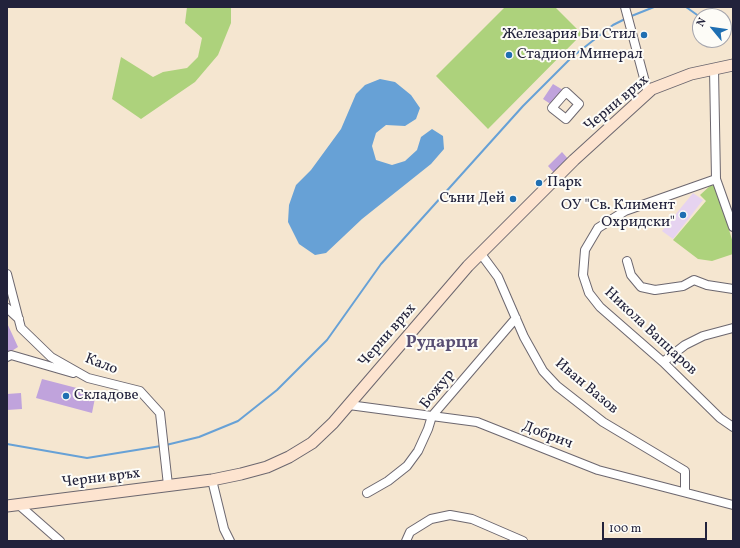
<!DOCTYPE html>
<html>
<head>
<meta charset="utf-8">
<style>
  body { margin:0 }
  #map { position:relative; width:740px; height:548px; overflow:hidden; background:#f5e6d0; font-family:Vollkorn,serif }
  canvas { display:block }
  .frame { position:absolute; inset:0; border:8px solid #22223b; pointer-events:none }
  .north { position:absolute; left:692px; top:8px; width:40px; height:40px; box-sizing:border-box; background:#fdfcf7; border:1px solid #a5a5ac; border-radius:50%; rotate:299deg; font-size:11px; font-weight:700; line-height:16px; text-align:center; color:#22223b }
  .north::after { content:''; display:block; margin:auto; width:14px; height:18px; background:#1f6fb2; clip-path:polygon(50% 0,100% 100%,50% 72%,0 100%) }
  .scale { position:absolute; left:602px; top:522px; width:105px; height:18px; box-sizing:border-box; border:2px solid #22223b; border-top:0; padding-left:5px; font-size:12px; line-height:14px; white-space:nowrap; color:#22223b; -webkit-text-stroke:3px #fdfcf7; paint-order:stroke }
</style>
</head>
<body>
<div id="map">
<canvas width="740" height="548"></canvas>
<div class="frame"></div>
<div class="north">N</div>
<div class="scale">100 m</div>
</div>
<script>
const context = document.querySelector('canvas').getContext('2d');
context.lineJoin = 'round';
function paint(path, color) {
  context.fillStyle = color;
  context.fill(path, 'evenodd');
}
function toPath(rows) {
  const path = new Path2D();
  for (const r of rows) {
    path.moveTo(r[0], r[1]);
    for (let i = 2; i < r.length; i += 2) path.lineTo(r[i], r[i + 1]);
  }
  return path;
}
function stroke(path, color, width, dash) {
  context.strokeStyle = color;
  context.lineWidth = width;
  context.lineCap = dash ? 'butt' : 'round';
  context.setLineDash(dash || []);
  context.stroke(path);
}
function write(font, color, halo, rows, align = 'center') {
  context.font = font + ' Vollkorn,serif';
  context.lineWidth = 4;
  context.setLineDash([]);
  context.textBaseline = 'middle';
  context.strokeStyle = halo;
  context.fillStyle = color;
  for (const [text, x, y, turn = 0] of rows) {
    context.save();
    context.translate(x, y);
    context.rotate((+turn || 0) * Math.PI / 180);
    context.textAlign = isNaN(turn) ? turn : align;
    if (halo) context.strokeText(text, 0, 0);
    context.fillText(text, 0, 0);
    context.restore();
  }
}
const built = toPath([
  [693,193,703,200,673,239,662,231]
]);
const green = toPath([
  [187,7,231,7,231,23,218,55,195,82,141,119,112,99,121,57,153,77,163,72,187,68,198,57,202,38,185,23],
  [505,7,555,7,582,34,488,129,436,76],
  [711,185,716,186,733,243,733,254,712,261,698,259,673,240,706,201,700,195]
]);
const water = toPath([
  [380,79,395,82,411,95,420,108,416,119,405,126,386,125,376,133,372,146,376,160,392,165,405,161,417,150,421,137,432,129,443,136,444,149,431,164,362,219,326,253,315,255,299,244,288,222,289,205,296,185,311,170,341,129,356,94,365,85]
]);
const stream = toPath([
  [686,7,700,17],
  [629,17,654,7],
  [724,28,733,29],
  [7,444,87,458,161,446],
  [166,445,199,437,238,421,277,390,327,340,381,264,523,106,572,57,613,25,625,19]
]);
const building = toPath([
  [553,84,563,90,552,105,543,99],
  [562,152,569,160,555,174,548,166],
  [7,323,18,347,7,354],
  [42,379,96,393,92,413,36,398],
  [21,393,22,409,7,410,7,394]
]);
const street = toPath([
  [625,7,648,93],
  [714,69,716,179,733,227],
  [566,92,579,104,566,119,552,108,566,92],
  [716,179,625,211,598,228,585,250,583,275,589,293,600,307,663,362,720,418,733,427],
  [481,254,498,277,524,337,543,371,557,386,603,422,685,471,685,492],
  [627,261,631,275,641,287,655,290,683,286,694,280,707,285,733,289],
  [7,274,21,328,51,357,88,378,140,391,160,413,168,485],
  [7,308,19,319],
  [7,357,11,355,73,373],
  [663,362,685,345,703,336,733,328],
  [349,405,477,422,598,470,733,505],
  [212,480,224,529,230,541],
  [367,493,388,481,407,466,418,451,428,429,432,416,516,318],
  [19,505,60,541],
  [406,541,410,532,431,519,450,515,472,519,523,541]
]);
const secondary = toPath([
  [7,506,212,480,241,474,267,467,289,457,312,443,333,423,468,266,574,160,652,89,691,74,733,65]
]);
const markers = [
  [644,35,4,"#1f6fb2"],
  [509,55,4,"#1f6fb2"],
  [539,183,4,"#1f6fb2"],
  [513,199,4,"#1f6fb2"],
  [683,215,4,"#1f6fb2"],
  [66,396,4,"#1f6fb2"]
];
const poiNames = [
  ["Железария Би Стил",636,35],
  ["Стадион Минерал",517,55,"left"],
  ["Парк",547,183,"left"],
  ["Съни Дей",505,199],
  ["ОУ \"Св. Климент",675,206],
  ["Охридски\"",675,223],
  ["Складове",74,396,"left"]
];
const streetNames = [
  ["Черни връх",617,104,-40],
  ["Никола Вапцаров",650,332,43],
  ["Черни връх",388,336,-49],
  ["Кало",101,365,21],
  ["Иван Вазов",586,387,40],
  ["Божур",438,390,-52],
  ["Добрич",547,436,21],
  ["Черни връх",101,479,-7]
];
const quarterNames = [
  ["Рударци",442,344]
];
paint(built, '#e6d3f0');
paint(green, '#add27c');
paint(water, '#67a1d6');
stroke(stream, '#67a1d6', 2);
paint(building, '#c0a3dc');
stroke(street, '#6c676f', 10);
stroke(secondary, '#6c676f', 13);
stroke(street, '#fff', 8);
stroke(secondary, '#fde4d0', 11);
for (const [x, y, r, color] of markers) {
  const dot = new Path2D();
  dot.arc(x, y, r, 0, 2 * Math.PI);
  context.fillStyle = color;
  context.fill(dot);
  stroke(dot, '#fdfcf7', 1.5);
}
write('15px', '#22223b', '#fdfcf7', poiNames, 'right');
write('15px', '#22223b', '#fdfcf7', streetNames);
write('bold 17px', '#594f73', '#fdfcf7', quarterNames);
</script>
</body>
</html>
